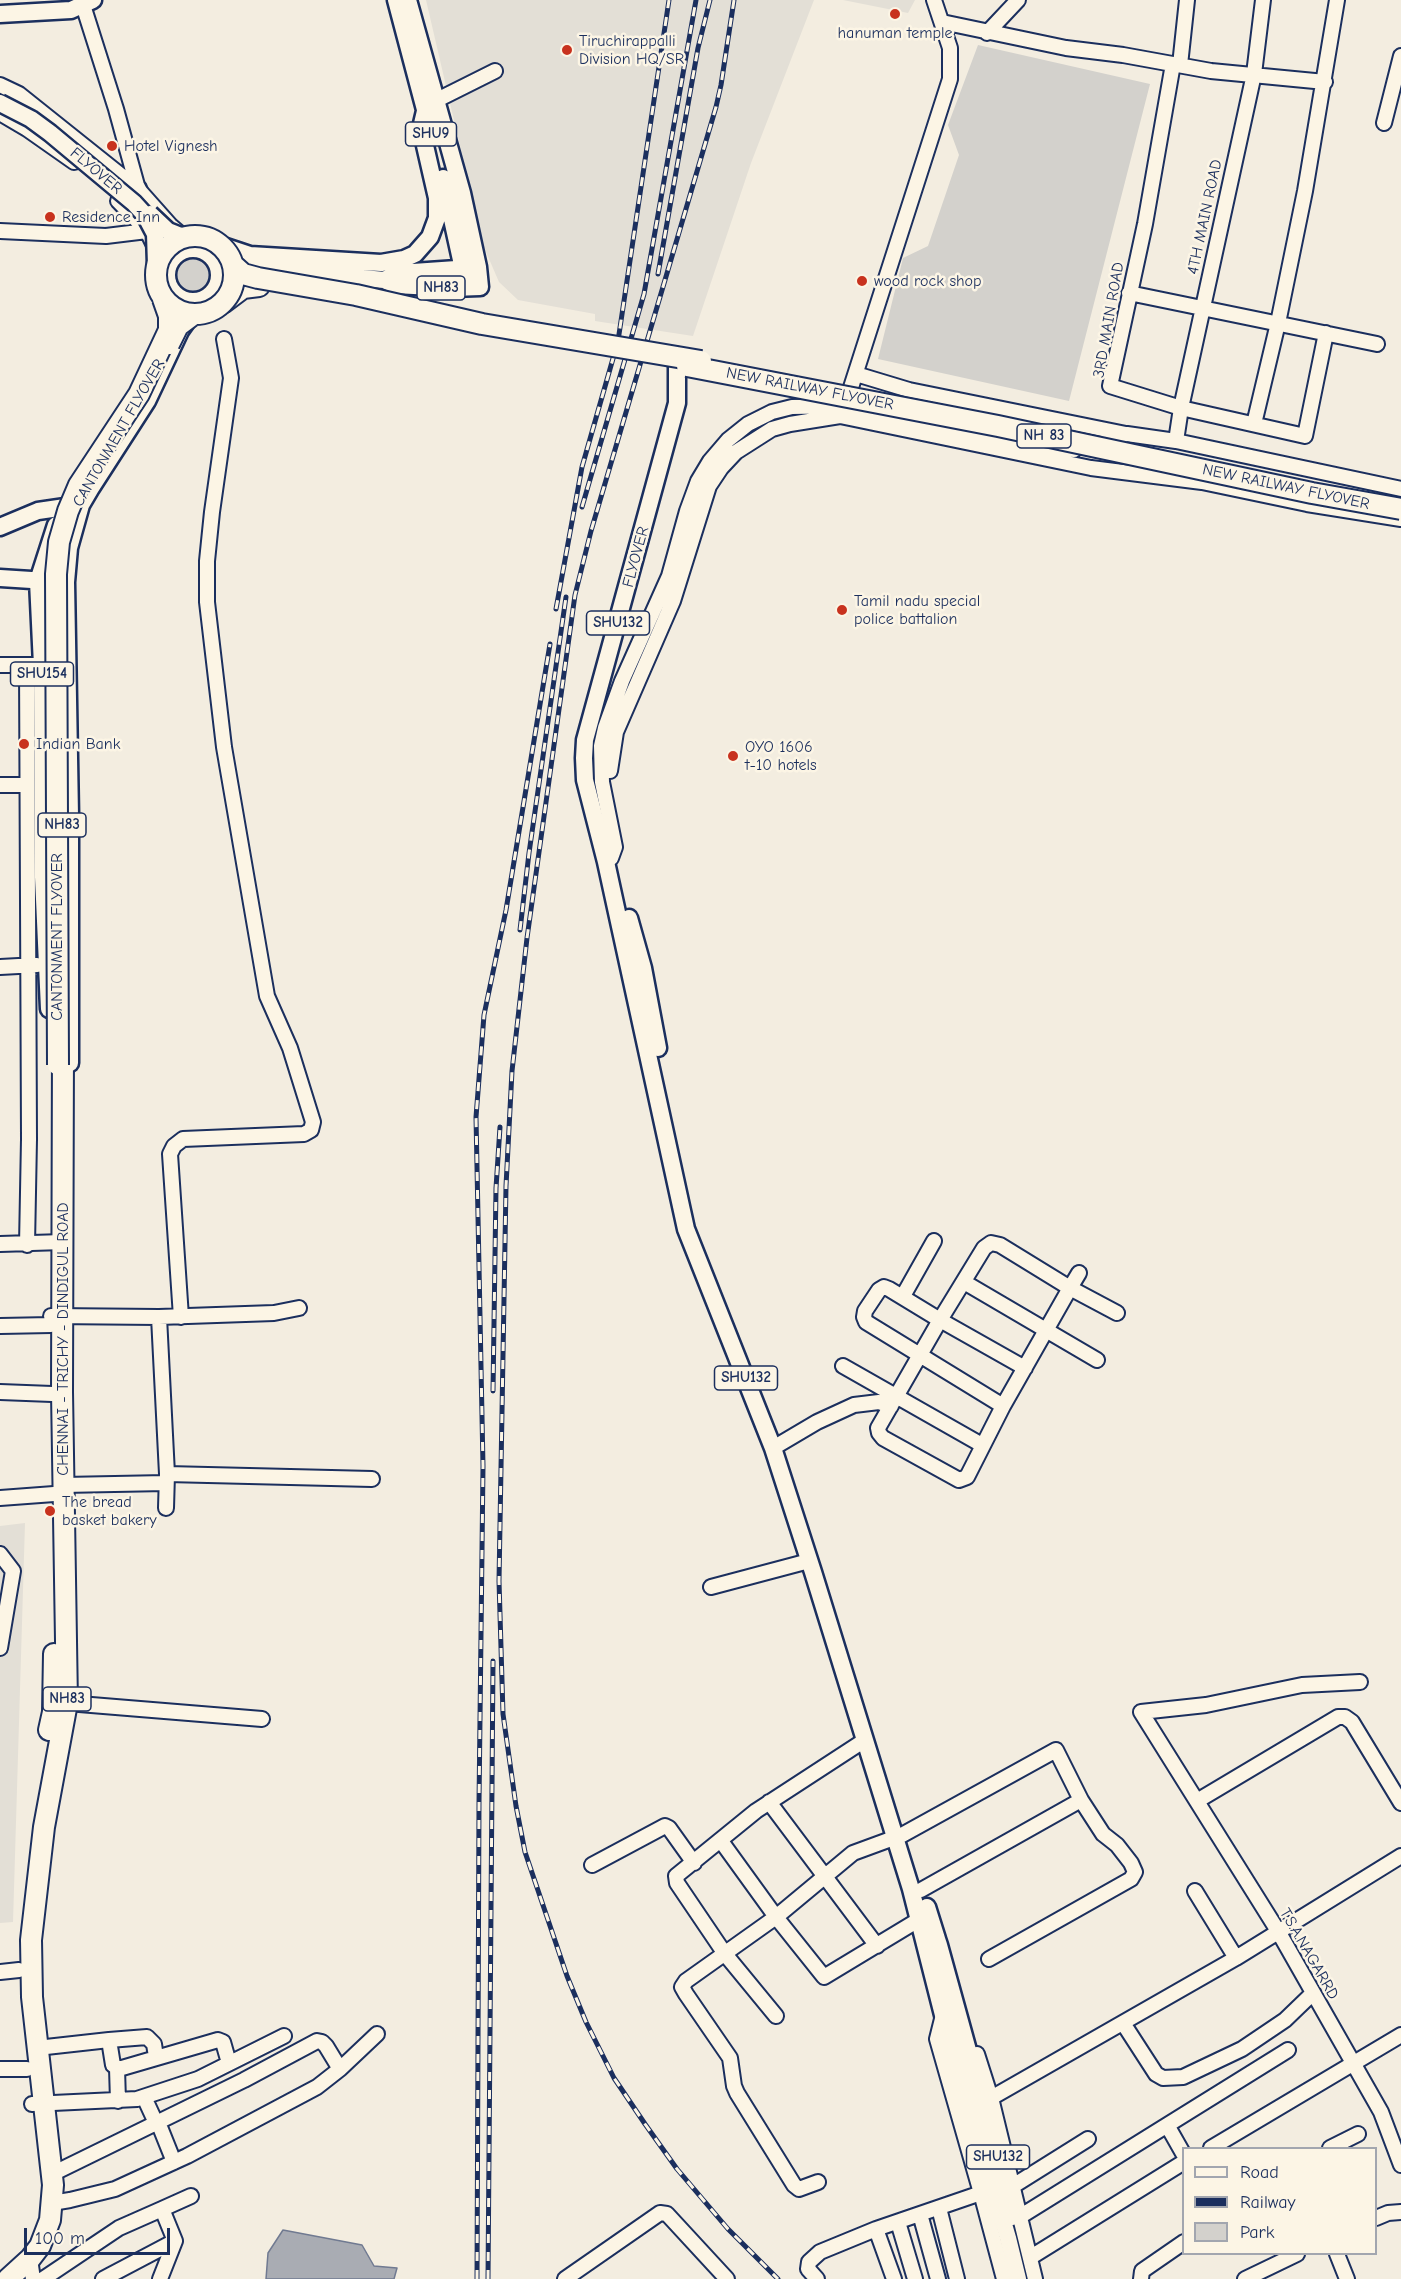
<!DOCTYPE html>
<html>
<head>
<meta charset="utf-8">
<style>
  body { margin:0 }
  #map { position:relative; width:1401px; height:2279px; overflow:hidden; background:#f3ede0; font-family:"Comic Neue",sans-serif }
  canvas { display:block }
  .legend { position:absolute; left:1182px; top:2147px; width:195px; height:108px; box-sizing:border-box; background:#fcf5e5; border:2px solid #a2a6af; margin:0; padding:8px 10px; list-style:none; font-size:18px; color:#1b2f5e }
  .legend li { display:flex; align-items:center; gap:12px; height:30px }
  .legend b { width:30px; border:2px solid #a2a6af }
  .scale { position:absolute; left:24px; top:2228px; width:146px; height:27px; box-sizing:border-box; border:3px solid #1b2f5e; border-top:0; padding-left:8px; font-size:18px; line-height:21px; white-space:nowrap; color:#1b2f5e; -webkit-text-stroke:4px #fcf5e5; paint-order:stroke }
</style>
</head>
<body>
<div id="map">
<canvas width="1401" height="2279"></canvas>
<ul class="legend">
<li><b style="height:8px;background:#fcf5e5"></b>Road</li>
<li><b style="height:8px;background:#1b2f5e"></b>Railway</li>
<li><b style="height:16px;background:#d3d1cc"></b>Park</li>
</ul>
<div class="scale">100 m</div>
</div>
<script>
const context = document.querySelector('canvas').getContext('2d');
context.lineJoin = 'round';
function paint(path, color) {
  context.fillStyle = color;
  context.fill(path, 'evenodd');
}
function toPath(rows) {
  const path = new Path2D();
  for (const r of rows) {
    if (r.length === 3) {
      path.moveTo(r[0] + r[2], r[1]);
      path.arc(r[0], r[1], r[2], 0, 2 * Math.PI);
      continue;
    }
    path.moveTo(r[0], r[1]);
    for (let i = 2; i < r.length; i += 2) path.lineTo(r[i], r[i + 1]);
  }
  return path;
}
function stroke(path, color, width, dash) {
  context.strokeStyle = color;
  context.lineWidth = width;
  context.lineCap = dash ? 'butt' : 'round';
  context.setLineDash(dash || []);
  context.stroke(path);
}
function write(font, color, halo, rows, align = 'center') {
  context.font = font + ' "Comic Neue",sans-serif';
  context.lineWidth = 5;
  context.setLineDash([]);
  context.textBaseline = 'middle';
  context.strokeStyle = halo;
  context.fillStyle = color;
  for (const [text, x, y, turn = 0] of rows) {
    context.save();
    context.translate(x, y);
    context.rotate((+turn || 0) * Math.PI / 180);
    context.textAlign = isNaN(turn) ? turn : align;
    if (halo) context.strokeText(text, 0, 0);
    context.fillText(text, 0, 0);
    context.restore();
  }
}
const built = toPath([
  [426,0,814,0,751,163,693,336,595,321,595,314,518,300,499,282,483,245],
  [843,0,915,0,908,13],
  [25,1523,13,1922,0,1923,0,1526]
]);
const green = toPath([
  [978,45,1150,84,1069,401,878,359,903,258,928,246,959,155,948,125],
  [194,276,22]
]);
const water = toPath([
  [283,2230,362,2245,374,2266,397,2268,394,2279,266,2279,268,2253,283,2230]
]);
const minor = toPath([
  [83,5,116,109,138,189],
  [942,22,1066,48,1123,55,1211,71,1325,82],
  [987,33,1018,0],
  [1173,64,1145,224,1110,386,1181,408,1305,436,1326,333],
  [1180,65,1187,0],
  [0,85,19,94,138,189,170,225,198,249],
  [437,100,495,71],
  [0,113,27,129,74,162],
  [1384,123,1401,56],
  [118,201,147,231,167,272],
  [0,231,106,236,147,231],
  [1129,293,1377,344],
  [856,374,909,390,1126,434],
  [846,403,950,79,950,48,934,0],
  [1254,424,1278,323,1305,191,1337,0],
  [1176,441,1181,408,1254,74,1263,0],
  [1093,446,1127,434,1176,441,1401,489],
  [0,665,34,665],
  [610,771,616,732,673,601,709,486,721,468,736,452,772,429,790,424,840,416,1091,468,1202,482,1307,504,1401,519],
  [0,785,27,785],
  [606,862,611,858,615,847,602,782,601,746,605,728,622,681,669,576,687,511,698,481,710,461,728,440,748,424,772,412,792,407,845,406,1055,448,1074,450],
  [0,967,37,965],
  [0,1244,63,1242],
  [27,1245,29,1139,27,665],
  [1079,1273,1070,1288,1003,1406,967,1477,959,1480,883,1438,879,1433,878,1428,940,1320,984,1248,991,1243,1000,1245,1070,1288,1117,1313],
  [964,1282,1097,1360],
  [903,1296,934,1241],
  [51,1316,159,1317,274,1313,299,1308],
  [159,1317,167,1474,166,1508],
  [181,1317,170,1154,174,1146,183,1139,304,1134,311,1130,313,1122,290,1048,267,996,224,747,207,602,207,561,212,512,231,378,224,339],
  [0,1326,51,1325],
  [843,1366,982,1445],
  [0,1392,52,1394],
  [1003,1406,866,1322,864,1317,865,1311,879,1290,884,1287,889,1289,940,1320,1025,1368],
  [773,1448,817,1422,854,1405,879,1402,891,1406],
  [167,1474,372,1479],
  [63,1485,166,1483],
  [0,1498,54,1494],
  [0,1554,13,1571,0,1648],
  [711,1587,809,1561],
  [1360,1682,1302,1685,1206,1705,1141,1712,1278,1931,1381,2112,1401,2165],
  [67,1703,262,1719],
  [1197,1801,1338,1717,1345,1717,1352,1722,1401,1803],
  [769,1802,877,1946],
  [721,1841,776,1917,824,1977,920,1919],
  [592,1865,665,1826,669,1828,694,1863],
  [1195,1891,1236,1958],
  [989,1959,1131,1879,1135,1872,1131,1863,1117,1845,1103,1834,1081,1800],
  [0,1972,19,1970],
  [776,2016,725,1954,677,1883,676,1876,756,1811,865,1740],
  [1123,2023,1156,2074,1163,2078,1183,2077,1242,2049,1285,2020,1313,1993],
  [109,2040,147,2037,154,2044,156,2057],
  [37,2048,109,2040,113,2065,117,2068,122,2068,218,2040,223,2042,229,2063],
  [977,2054,991,2098,1035,2279],
  [117,2068,118,2101],
  [0,2069,27,2069],
  [340,2069,377,2034],
  [144,2097,156,2123],
  [991,2098,1236,1958,1401,1856],
  [32,2104,137,2099,198,2079,284,2036],
  [158,2122,174,2162],
  [1167,2125,1184,2155],
  [1211,2148,1401,2035],
  [1330,2148,1358,2134],
  [52,2174,244,2080,317,2041,322,2042,326,2046,340,2069,317,2087,187,2156,115,2189,70,2200,52,2203],
  [818,2182,799,2189,794,2185,737,2093,734,2086,730,2058,686,1994,682,1987,686,1981,776,1917,853,1853,902,1835,1056,1750,1081,1800,921,1890],
  [1013,2186,1088,2139],
  [981,2193,1004,2279],
  [939,2208,957,2279],
  [162,2209,191,2196],
  [920,2214,938,2279],
  [1021,2216,1288,2050],
  [1376,2218,1388,2213,1401,2212],
  [898,2222,915,2279],
  [876,2229,894,2279],
  [1337,2254,1347,2279],
  [1031,2257,1184,2162],
  [30,2259,33,2279],
  [43,2279,119,2228,162,2209,175,2241,160,2279],
  [103,2279,175,2241],
  [565,2279,660,2213,667,2214,727,2279],
  [817,2279,808,2269,809,2262,820,2252,876,2229,981,2193,937,2039,943,2015],
  [1141,2279,1142,2271,1184,2242],
  [1245,2279,1297,2254]
]);
const major = toPath([
  [396,0,428,121],
  [0,14,71,10,93,0],
  [443,178,463,269,464,288],
  [126,207,138,189],
  [220,245,250,255,381,263,404,259,415,254,430,237,437,218,437,198,421,128,425,111],
  [193,275,26],
  [209,253,239,266,256,268,384,280,395,285,452,288,480,287,478,267,462,193,408,0],
  [384,280,399,273,471,268],
  [168,281,170,313],
  [677,356,677,403,585,740,584,758,585,780,606,862,686,1229,773,1448,813,1572,911,1889,943,2015,1008,2238,1018,2279],
  [0,527,38,511,79,505],
  [0,578,47,581],
  [629,918,643,968,658,1048],
  [49,1009,43,877,42,665,38,581,56,525],
  [70,1063,70,816,66,582,69,548,81,505,91,488,147,401,180,331,194,311,212,294],
  [927,1907,937,1939],
  [929,1935,932,1934,937,1939,939,1945,996,2152,1012,2217]
]);
const highway = toPath([
  [223,303,243,288,259,286],
  [49,1730,53,1712,54,1654],
  [8,2279,30,2259,40,2246,50,2220,53,2185,32,1997,31,1940,44,1827,67,1703,62,1392,63,1047]
]);
const rail = toPath([
  [734,0,721,85,716,107,591,531,575,595,527,938,512,1071,506,1186,499,1581,503,1714,516,1806,525,1852,567,1976,586,2022,614,2078,645,2124,677,2169,728,2229,778,2279],
  [658,274,698,48,710,0],
  [582,507,644,294,696,0],
  [556,609,582,467,618,341,669,0],
  [520,930,529,853,566,597],
  [493,1391,496,1188,500,1127],
  [477,2279,479,1803,483,1466,476,1117,484,1015,506,910,550,644],
  [488,2279,493,1661]
]);
const majorBridge = toPath([
  [0,103,31,119,50,133,134,203,145,215,155,234,156,265],
  [150,214,168,231,183,237]
]);
const highwayBridge = toPath([
  [195,275,39],
  [233,265,243,274,258,278,356,295,482,324,701,361],
  [169,344,178,326,194,314],
  [687,366,998,426,1312,493,1401,509],
  [58,1065,56,574,59,542,68,511,79,485,139,394,169,330,169,316,163,299]
]);
const markers = [
  [895,14,6,"#c8321e"],
  [567,50,6,"#c8321e"],
  [112,146,6,"#c8321e"],
  [50,217,6,"#c8321e"],
  [862,281,6,"#c8321e"],
  [842,610,6,"#c8321e"],
  [24,744,6,"#c8321e"],
  [733,756,6,"#c8321e"],
  [50,1511,6,"#c8321e"]
];
const shields = [
  [431,134,51],
  [441,288,48],
  [1044,436,54],
  [618,623,63],
  [42,674,63],
  [62,825,48],
  [746,1378,63],
  [67,1699,48],
  [998,2157,63]
];
const shieldNames = [
  ["SHU9",431,134],
  ["NH83",441,288],
  ["NH 83",1044,436],
  ["SHU132",618,623],
  ["SHU154",42,674],
  ["NH83",62,825],
  ["SHU132",746,1378],
  ["NH83",67,1699],
  ["SHU132",998,2157]
];
const poiNames = [
  ["hanuman temple",895,33,"center"],
  ["Tiruchirappalli",579,41],
  ["Division HQ/SR",579,59],
  ["Hotel Vignesh",124,146],
  ["Residence Inn",62,217],
  ["wood rock shop",874,281],
  ["Tamil nadu special",854,601],
  ["police battalion",854,619],
  ["Indian Bank",36,744],
  ["OYO 1606",745,747],
  ["t-10 hotels",745,765],
  ["The bread",62,1502],
  ["basket bakery",62,1520]
];
const streetNames = [
  ["FLYOVER",96,171,40],
  ["4TH MAIN ROAD",1205,217,-78],
  ["3RD MAIN ROAD",1109,320,-80],
  ["NEW RAILWAY FLYOVER",810,389,11],
  ["CANTONMENT FLYOVER",119,433,-60],
  ["NEW RAILWAY FLYOVER",1286,487,12],
  ["FLYOVER",636,557,-75],
  ["CANTONMENT FLYOVER",57,937,-90],
  ["CHENNAI - TRICHY - DINDIGUL ROAD",63,1339,-90],
  ["T.S.A.NAGARRD",1309,1954,60]
];
paint(built, '#e3dfd6');
paint(green, '#d3d1cc');
paint(water, '#a9acb3');
stroke(water, '#707a91', 1.5);
stroke(minor, '#1b2f5e', 18);
stroke(major, '#1b2f5e', 21);
stroke(highway, '#1b2f5e', 24);
stroke(minor, '#fcf5e5', 14);
stroke(major, '#fcf5e5', 16);
stroke(highway, '#fcf5e5', 20);
stroke(rail, '#1b2f5e', 5);
stroke(rail, '#fcf5e5', 3, [9]);
stroke(majorBridge, '#1b2f5e', 21, []);
stroke(highwayBridge, '#1b2f5e', 24, []);
stroke(majorBridge, '#fcf5e5', 16);
stroke(highwayBridge, '#fcf5e5', 20);
for (const [x, y, r, color] of markers) {
  const dot = new Path2D();
  dot.arc(x, y, r, 0, 2 * Math.PI);
  context.fillStyle = color;
  context.fill(dot);
  stroke(dot, '#fcf5e5', 2);
}
for (const [x, y, w] of shields) {
  const box = new Path2D();
  box.roundRect(x - w / 2, y - 12, w, 24, 4.5);
  context.fillStyle = '#fcf5e5';
  context.fill(box);
  stroke(box, '#1b2f5e', 1.5);
}
write('bold 15px', '#1b2f5e', null, shieldNames);
write('16px', '#1b2f5e', '#fcf5e5', poiNames, 'left');
write('16px', '#1b2f5e', '#fcf5e5', streetNames);
</script>
</body>
</html>
